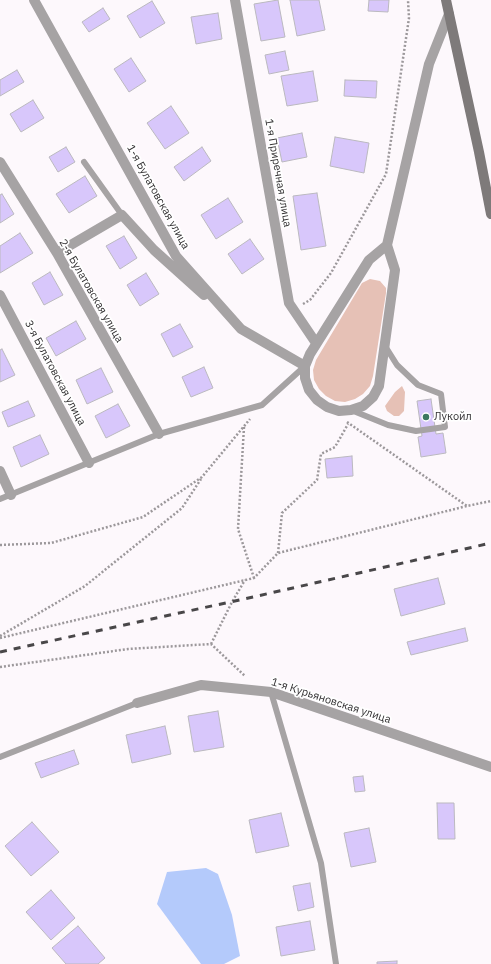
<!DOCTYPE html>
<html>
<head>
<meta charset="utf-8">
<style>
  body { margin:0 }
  canvas { display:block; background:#fdf8fc }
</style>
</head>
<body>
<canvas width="491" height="964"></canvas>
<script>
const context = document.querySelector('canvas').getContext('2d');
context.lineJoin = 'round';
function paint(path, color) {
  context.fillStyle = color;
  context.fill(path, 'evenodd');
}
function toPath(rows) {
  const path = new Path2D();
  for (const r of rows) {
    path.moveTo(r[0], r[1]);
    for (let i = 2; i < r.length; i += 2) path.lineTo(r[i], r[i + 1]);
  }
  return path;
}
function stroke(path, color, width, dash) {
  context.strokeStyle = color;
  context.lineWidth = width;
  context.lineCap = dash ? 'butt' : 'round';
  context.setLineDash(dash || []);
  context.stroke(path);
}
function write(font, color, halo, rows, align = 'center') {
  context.font = font + ' "IBM Plex Sans",sans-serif';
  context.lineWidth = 3.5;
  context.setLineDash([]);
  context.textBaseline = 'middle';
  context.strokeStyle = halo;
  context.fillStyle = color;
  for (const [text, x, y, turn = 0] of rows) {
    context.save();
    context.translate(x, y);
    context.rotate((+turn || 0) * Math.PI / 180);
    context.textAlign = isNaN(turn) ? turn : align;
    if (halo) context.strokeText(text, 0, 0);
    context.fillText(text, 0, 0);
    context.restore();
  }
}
const green = toPath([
  [370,279,380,281,386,288,386,293,373,376,370,386,363,394,355,399,345,402,335,401,326,396,319,389,314,380,313,370,316,360,362,283],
  [402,386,405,392,404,411,399,416,394,416,387,411,385,406,395,392]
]);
const water = toPath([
  [206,868,218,874,232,915,240,956,224,964,201,964,157,904,167,872]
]);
const building = toPath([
  [278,0,285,37,261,41,254,4,278,0],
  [290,0,319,0,325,30,297,36,290,0],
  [369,0,389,0,388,12,368,11,369,0],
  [152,1,165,23,140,38,127,16,152,1],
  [103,8,110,19,89,32,82,22,103,8],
  [218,13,222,39,196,44,191,17,218,13],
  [285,51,289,70,269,74,265,55,285,51],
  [131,58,146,81,129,92,114,69,131,58],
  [17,70,24,82,0,96,0,80,17,70],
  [313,71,318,101,287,106,281,76,313,71],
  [345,80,377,81,376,98,344,96,345,80],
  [33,100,44,118,21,132,10,114,33,100],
  [171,106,189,133,165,149,147,123,171,106],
  [302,133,307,157,282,162,277,138,302,133],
  [335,137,369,143,364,173,330,166,335,137],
  [66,147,75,162,58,172,49,157,66,147],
  [202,147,211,161,184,181,174,167,202,147],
  [85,176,97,196,69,213,56,194,85,176],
  [317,193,326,246,301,250,293,196,317,193],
  [2,194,14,214,0,223,0,195,2,194],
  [228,198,243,222,216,239,201,215,228,198],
  [20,233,33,253,0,273,0,246,20,233],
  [124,236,137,258,120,269,106,246,124,236],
  [250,239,264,259,242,274,228,254,250,239],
  [50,272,63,295,44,305,32,283,50,272],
  [146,273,159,294,140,306,127,285,146,273],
  [76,321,86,339,56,356,46,338,76,321],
  [180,324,193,347,173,357,161,334,180,324],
  [2,349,15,375,0,382,0,350,2,349],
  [204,367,213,388,191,397,182,377,204,367],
  [101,368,113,392,87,404,76,380,101,368],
  [431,399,436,434,443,433,446,453,421,457,418,437,422,436,417,401,431,399],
  [28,401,35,416,8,427,2,412,28,401],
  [118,404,130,426,106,438,95,416,118,404],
  [40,435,49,454,21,467,13,447,40,435],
  [352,456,353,476,327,478,325,459,352,456],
  [438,578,445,604,401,616,394,589,438,578],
  [465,628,468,641,411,655,407,642,465,628],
  [218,711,224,747,194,752,188,716,218,711],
  [165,726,171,754,132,763,126,735,165,726],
  [74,750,79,764,41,778,35,763,74,750],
  [363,776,365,791,355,792,353,777,363,776],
  [437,803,454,803,455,839,438,839,437,803],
  [281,813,289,846,256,853,249,820,281,813],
  [32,822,59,852,31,876,5,846,32,822],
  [369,828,376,862,351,867,344,833,369,828],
  [310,883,314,907,298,911,293,886,310,883],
  [51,890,75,918,51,940,26,912,51,890],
  [310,921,315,950,281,956,276,927,310,921],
  [78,926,105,958,98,964,66,964,52,948,78,926],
  [397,961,397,964,377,964,377,962,397,961]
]);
const path = toPath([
  [303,304,310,300,331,273,386,174,409,18,408,0],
  [347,422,467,506,491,501],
  [244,427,238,529,254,578],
  [0,545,51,543,143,517,202,477,250,419],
  [278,553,282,513,317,480,321,454,335,447,348,424],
  [0,636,85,586,182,508,201,479],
  [0,638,254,578,278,553,467,506],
  [211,644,232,602,245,580],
  [0,667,128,649,211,644,245,676]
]);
const service = toPath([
  [84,162,122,215],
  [351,410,388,425,416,431,445,427,441,394,418,385,397,365,385,346],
  [0,499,159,434,262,405,305,366],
  [271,692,321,863,336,964],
  [0,757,137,703]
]);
const minor = toPath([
  [34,0,176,256,241,329,305,366],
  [235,0,289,303,316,343],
  [0,162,57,253,159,434],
  [387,245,369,260,310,354,305,366,305,378,309,390,317,400,327,407,339,411,351,410,363,406,373,397,379,386,395,270,387,245,429,64,449,14],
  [57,253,122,215,154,250,204,295],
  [0,295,89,463],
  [0,471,11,495],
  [137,703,201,685,271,692,491,767]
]);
const secondary = toPath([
  [446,0,479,152,491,214]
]);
const rail = toPath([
  [0,652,253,597,491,543]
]);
const markers = [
  [426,417,4,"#3c7760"]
];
const streetNames = [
  ["1-я Приречная улица",278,173,80],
  ["1-я Булатовская улица",158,197,61],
  ["2-я Булатовская улица",91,291,60],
  ["3-я Булатовская улица",55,373,62],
  ["1-я Курьяновская улица",331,701,18]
];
const poiNames = [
  ["Лукойл",434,417]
];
paint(green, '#e6c1b6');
paint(water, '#b4cafb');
paint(building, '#d8c7fb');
stroke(building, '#bbb9bf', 1);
stroke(path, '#9c989b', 2.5, [2, 2]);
stroke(service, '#a6a3a4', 6);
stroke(minor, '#a6a3a4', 10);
stroke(secondary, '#7e7a7a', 10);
stroke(rail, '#494749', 3, [7, 7]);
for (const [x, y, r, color] of markers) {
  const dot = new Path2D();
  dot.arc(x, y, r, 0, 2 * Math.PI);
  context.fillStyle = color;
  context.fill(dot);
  stroke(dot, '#fff', 1.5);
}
write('11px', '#312f31', '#fff', streetNames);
write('11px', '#312f31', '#fff', poiNames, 'left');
</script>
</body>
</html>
